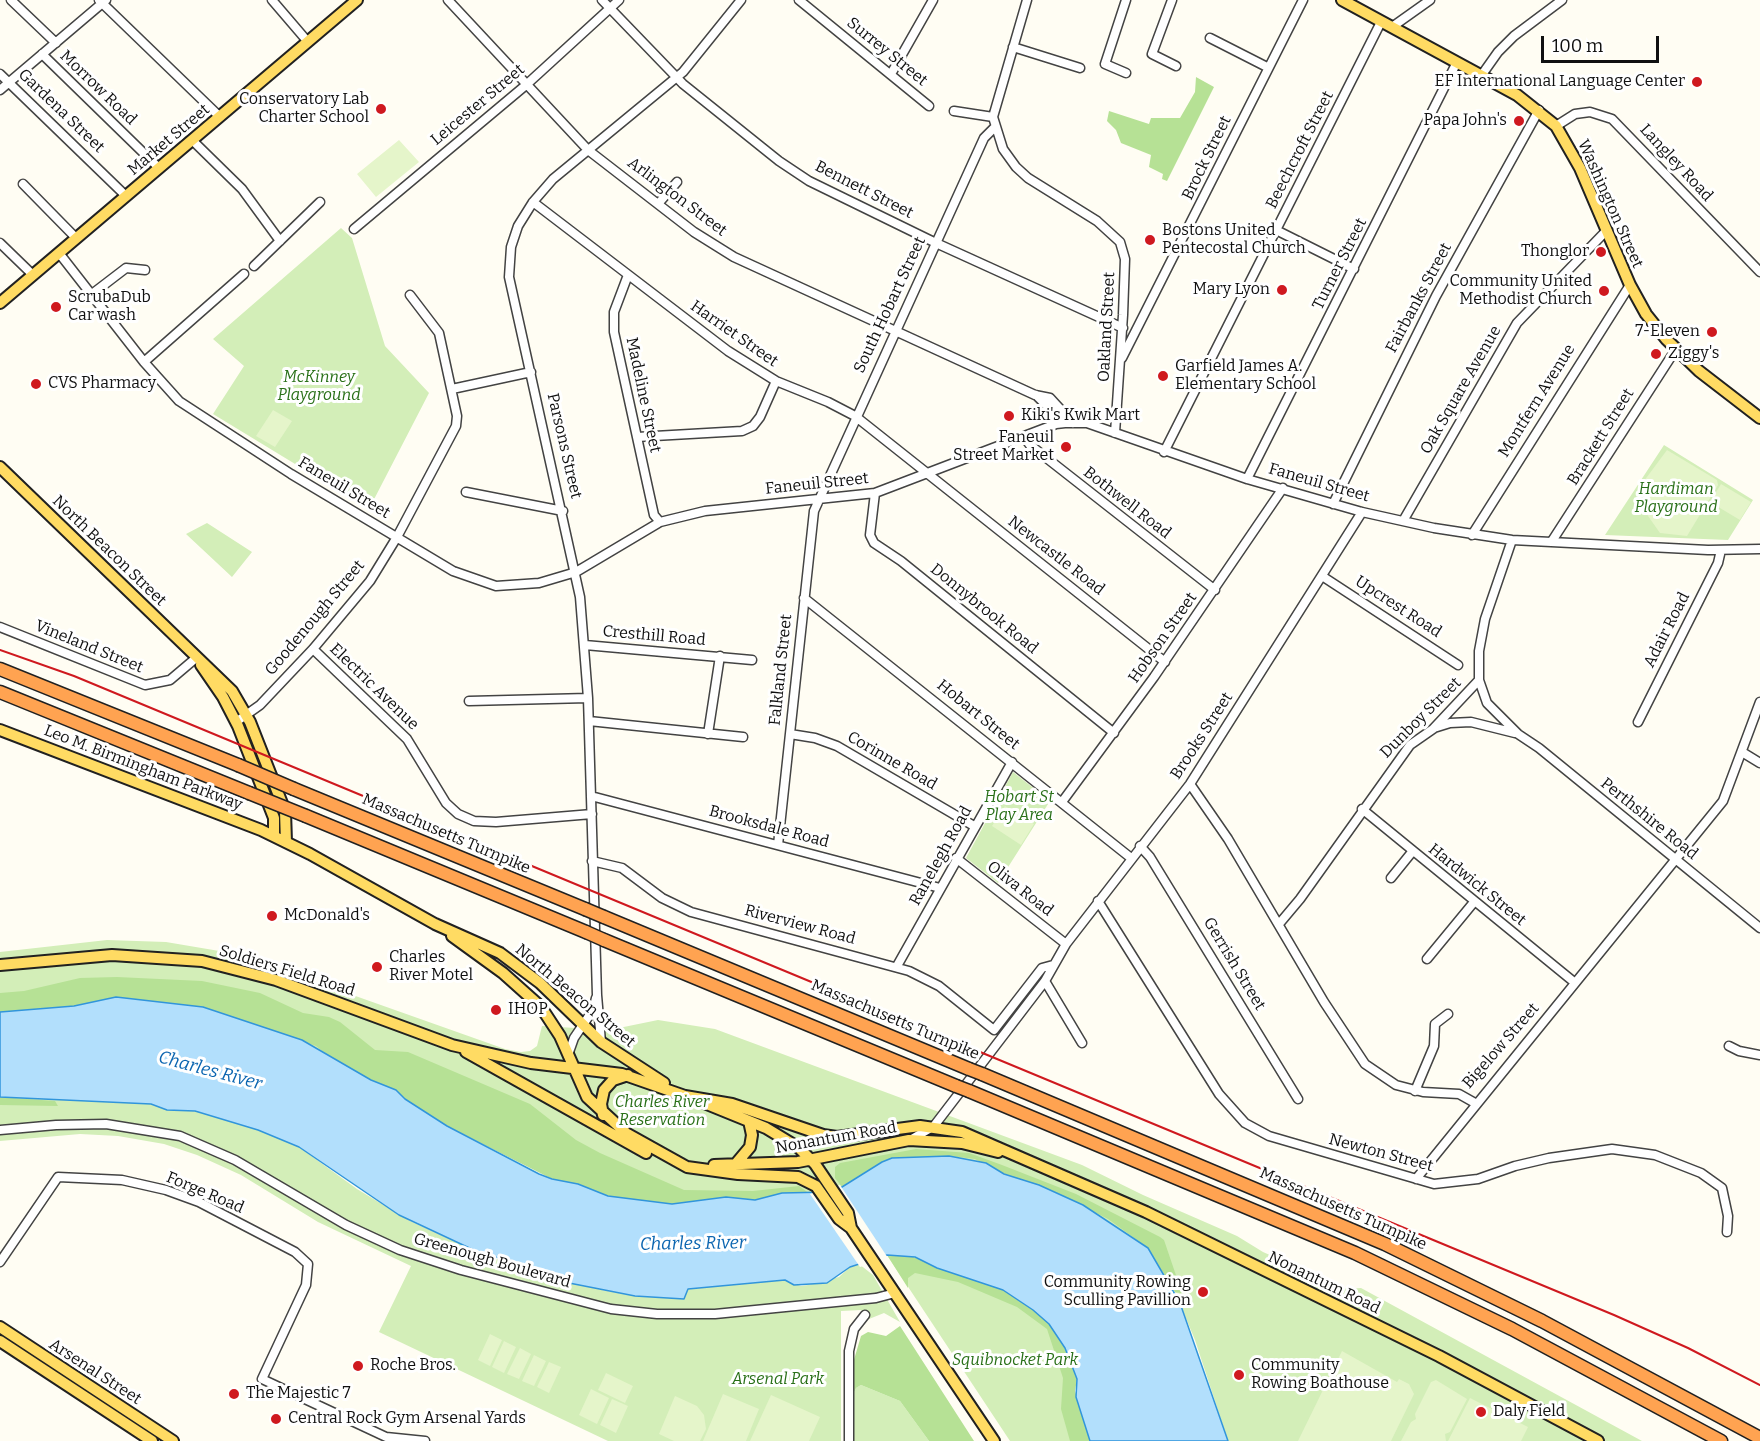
<!DOCTYPE html>
<html>
<head>
<meta charset="utf-8">
<style>
  body { margin:0 }
  #map { position:relative; width:1760px; height:1441px; overflow:hidden; background:#fffdf3; font-family:Bitter,serif }
  canvas { display:block }
  .scale { position:absolute; left:1541px; top:36px; width:118px; height:27px; box-sizing:border-box; border:3px solid #101010; border-top:0; padding-left:8px; font-size:18px; line-height:21px; white-space:nowrap; color:#101010; -webkit-text-stroke:4px #fff; paint-order:stroke }
</style>
</head>
<body>
<div id="map">
<canvas width="1760" height="1441"></canvas>
<div class="scale">100 m</div>
</div>
<script>
const context = document.querySelector('canvas').getContext('2d');
context.lineJoin = 'round';
function paint(path, color) {
  context.fillStyle = color;
  context.fill(path, 'evenodd');
}
function toPath(rows) {
  const path = new Path2D();
  for (const r of rows) {
    path.moveTo(r[0], r[1]);
    for (let i = 2; i < r.length; i += 2) path.lineTo(r[i], r[i + 1]);
  }
  return path;
}
function stroke(path, color, width, dash) {
  context.strokeStyle = color;
  context.lineWidth = width;
  context.lineCap = dash ? 'butt' : 'round';
  context.setLineDash(dash || []);
  context.stroke(path);
}
function write(font, color, halo, rows, align = 'center') {
  context.font = font + ' Bitter,serif';
  context.lineWidth = 6;
  context.setLineDash([]);
  context.textBaseline = 'middle';
  context.strokeStyle = halo;
  context.fillStyle = color;
  for (const [text, x, y, turn = 0] of rows) {
    context.save();
    context.translate(x, y);
    context.rotate((+turn || 0) * Math.PI / 180);
    context.textAlign = isNaN(turn) ? turn : align;
    if (halo) context.strokeText(text, 0, 0);
    context.fillText(text, 0, 0);
    context.restore();
  }
}
const green = toPath([
  [341,228,352,238,385,346,429,393,369,509,213,414,244,366,213,339],
  [1664,445,1753,500,1728,540,1605,535],
  [207,523,252,552,232,577,186,534],
  [1013,772,1050,801,998,883,966,858],
  [107,940,166,942,237,954,505,1049,521,1052,530,1051,537,1046,542,1026,609,1030,658,1020,715,1029,1082,1165,1143,1195,1237,1236,1263,1252,1347,1289,1361,1288,1642,1441,1228,1441,1195,1340,1175,1292,842,1187,805,1195,726,1197,672,1204,625,1199,508,1156,447,1126,405,1099,9,1010,0,1012,0,952],
  [0,1097,151,1104,176,1111,195,1111,258,1130,299,1147,357,1189,410,1221,487,1256,602,1290,635,1296,683,1299,688,1289,785,1280,801,1286,808,1285,839,1277,850,1267,859,1264,873,1275,900,1322,884,1313,869,1319,861,1310,841,1311,841,1441,608,1441,379,1332,411,1266,318,1222,241,1175,197,1155,164,1144,118,1136,80,1134,0,1141],
  [887,1255,930,1265,1003,1290,1033,1310,1049,1324,1090,1441,1010,1441],
  [861,1385,900,1401,929,1441,854,1441,853,1395,856,1388]
]);
const forest = toPath([
  [1196,77,1214,87,1167,181,1162,179,1163,174,1149,167,1151,155,1121,143,1116,130,1107,121,1109,111,1149,124,1151,118,1180,118,1195,92],
  [117,977,202,981,260,993,303,1013,329,1017,340,1022,375,1050,408,1052,530,1104,576,1140,600,1153,684,1190,753,1191,799,1186,810,1194,782,1193,755,1200,726,1197,672,1204,608,1196,578,1184,552,1179,447,1126,405,1099,396,1090,371,1080,331,1058,316,1046,203,1007,116,997,74,1006,0,1012,0,993,24,991,80,978],
  [0,1097,55,1101,58,1106,0,1105],
  [916,1149,969,1153,1002,1165,1076,1194,1160,1237,1164,1240,1182,1293,1175,1292,1148,1248,1108,1219,1053,1191,1004,1174,975,1159,949,1156,892,1158,882,1162,842,1187,835,1178,835,1167,840,1163],
  [905,1254,1003,1290,1033,1310,1049,1324,1065,1348,1072,1366,1077,1379,1075,1391,1090,1441,1070,1441,1061,1409,1063,1378,1047,1329,1017,1307,958,1282,915,1273,908,1278,908,1288,887,1255],
  [900,1326,974,1441,929,1441,900,1401,861,1385,856,1388,853,1395,853,1363,861,1336,868,1332,886,1336]
]);
const pitch = toPath([
  [399,140,419,162,376,197,357,174],
  [273,410,292,421,275,447,256,436],
  [1667,450,1717,480,1718,485,1687,536,1660,533,1648,516,1643,502,1644,481],
  [1721,484,1751,502,1740,520,1710,502],
  [1005,806,1034,824,1021,845,992,826],
  [490,1334,502,1340,490,1366,478,1360],
  [504,1341,516,1347,504,1373,492,1367],
  [520,1348,531,1354,519,1379,507,1374],
  [1342,1351,1397,1382,1399,1379,1409,1384,1414,1394,1391,1441,1298,1441],
  [534,1355,546,1361,534,1386,522,1381],
  [549,1362,561,1367,549,1393,537,1387],
  [606,1373,633,1386,625,1403,598,1390],
  [1436,1380,1467,1399,1450,1432,1445,1434,1446,1441,1401,1441,1411,1422,1416,1419,1415,1414,1431,1382],
  [591,1389,609,1398,597,1424,579,1415],
  [723,1394,759,1409,746,1441,703,1441],
  [771,1395,820,1417,809,1441,750,1441],
  [675,1396,697,1406,704,1415,706,1429,700,1441,674,1441,659,1434],
  [1470,1398,1528,1427,1521,1441,1448,1441],
  [612,1399,628,1406,616,1433,600,1425]
]);
const water = toPath([
  [116,997,203,1007,302,1040,371,1080,396,1090,405,1099,447,1126,539,1174,552,1179,578,1184,608,1196,672,1204,726,1197,755,1200,782,1193,827,1192,842,1187,882,1162,892,1158,949,1156,986,1163,1004,1174,1039,1185,1083,1205,1148,1248,1180,1303,1228,1441,1090,1441,1076,1397,1077,1379,1072,1366,1065,1348,1049,1324,1033,1310,1003,1290,937,1268,915,1257,887,1255,850,1267,827,1283,794,1285,785,1280,688,1289,684,1299,635,1296,564,1282,554,1274,478,1252,399,1215,299,1147,258,1130,195,1111,167,1110,151,1104,0,1097,0,1012,74,1006,116,997]
]);
const pier = toPath([
  [840,1185,888,1258,860,1267,810,1194]
]);
const minor = toPath([
  [11,0,56,43],
  [99,0,220,117],
  [272,0,308,42],
  [448,0,588,150,694,232,734,257,1035,395,1050,398,1073,423],
  [602,0,683,84,779,161,809,181,936,243,1123,328],
  [799,0,929,106],
  [1027,0,993,117,1003,149,1016,167,1028,178,1097,221,1120,242,1125,259,1123,315,1115,433],
  [1172,0,1152,54,1176,66],
  [1392,27,1430,0],
  [1210,38,1267,67],
  [1013,47,1080,68],
  [42,54,159,168],
  [1126,73,1105,64,1126,0],
  [0,74,126,196],
  [891,74,933,0],
  [1481,76,1498,52,1514,36,1562,0],
  [0,90,106,0],
  [954,111,993,117],
  [1556,126,1575,114,1590,112,1612,119,1760,272],
  [192,140,242,189,280,241],
  [23,184,76,238],
  [533,202,728,351,776,381,828,402,855,416,1165,662],
  [658,204,677,182],
  [354,229,526,85,619,0],
  [1276,230,1354,269],
  [0,243,33,275],
  [59,253,144,362,179,401,291,474,453,571,496,586,539,583,576,572,660,522,705,511,875,493,1056,424,1065,423,1087,423,1247,479,1362,512,1434,528,1512,540,1708,550,1760,549],
  [254,266,320,202],
  [628,275,614,312,614,332,654,515,660,522],
  [92,294,126,268,145,270],
  [1122,358,1303,0],
  [144,362,244,274],
  [452,389,531,372],
  [1036,395,1048,407,1056,424],
  [637,437,742,431,753,426,760,417,776,381],
  [1024,437,1030,445,1215,590],
  [1164,452,1381,22],
  [1247,479,1457,62],
  [466,492,563,511],
  [875,493,870,535,874,543,901,561,1114,733],
  [1333,504,1436,296,1539,110],
  [1403,521,1517,323,1607,230],
  [1472,535,1630,285],
  [1552,541,1676,349],
  [1322,576,1458,665],
  [804,598,1131,858],
  [0,627,145,685,170,680,196,658],
  [585,645,752,660],
  [313,649,407,739,446,803,458,814,474,821,496,822,592,814],
  [1479,680,1487,703,1518,734,1539,748,1760,928],
  [469,701,588,698],
  [589,721,743,737],
  [236,722,260,705,313,649,370,581,397,537,456,426,457,416,439,333,410,295],
  [1638,722,1718,563,1721,550],
  [1434,728,1450,723,1471,722,1515,733],
  [708,734,720,656],
  [790,734,815,738,837,746,974,826],
  [1742,752,1760,763],
  [1190,784,1228,839,1324,1002,1365,1064,1396,1085,1423,1092,1459,1094,1475,1103],
  [591,796,940,888],
  [1062,802,1154,677,1283,488],
  [1362,809,1574,982],
  [778,845,814,511,984,138,995,127],
  [1140,846,1150,857,1298,1099],
  [956,858,1066,944],
  [592,861,622,868,662,898,691,912,909,971,939,986,994,1030,1042,968,1053,965],
  [1391,878,1412,852],
  [1098,901,1219,1094,1245,1123,1269,1136,1434,1184,1478,1179,1515,1166,1549,1158,1612,1149,1655,1155,1701,1173,1722,1188,1728,1216,1727,1232],
  [1279,924,1300,899,1410,745,1433,729,1479,680,1479,651,1485,619,1512,540],
  [1427,959,1474,902],
  [897,966,1012,762],
  [1045,981,1082,1043],
  [601,1042,597,995,588,698,580,597,509,277,511,247,518,226,533,202,553,179,683,72,741,0],
  [1729,1046,1739,1051,1760,1055],
  [568,1055,574,1038,593,1010,596,998],
  [1415,1091,1434,1046,1435,1024,1448,1014],
  [0,1130,56,1125,106,1124,180,1136,235,1160,346,1225,400,1250,461,1270,611,1309,657,1314,715,1314,876,1298,895,1293],
  [912,1139,934,1126,1045,981,1066,944,1190,784,1362,512],
  [1416,1179,1723,801,1760,702],
  [0,1262,58,1177,122,1180,166,1190,199,1202,295,1252,308,1264,306,1285,262,1379,386,1437,425,1441],
  [849,1441,849,1351,854,1329,865,1315]
]);
const major = toPath([
  [1342,0,1517,95,1556,126,1580,168,1630,285,1646,314,1666,339,1699,371,1760,418],
  [0,303,357,0],
  [0,467,232,691,250,722,285,811,286,842],
  [201,665,223,697,238,726,274,818,274,836],
  [0,730,261,830,310,854,435,924,500,953,540,983,601,1042,664,1083],
  [452,936,503,973,541,1007,560,1036,587,1097,626,1133,687,1167,738,1174,798,1177,816,1186,839,1219,851,1228,994,1441],
  [0,965,112,955,202,961,276,980,452,1045,531,1063,622,1074,685,1096,732,1104,823,1135,837,1137,920,1126,962,1132,1146,1212,1439,1356,1598,1441],
  [466,1052,646,1153],
  [702,1102,766,1128,799,1148,815,1164,848,1213,851,1228],
  [603,1115,601,1104,604,1090,613,1080,628,1075],
  [714,1165,798,1162,909,1140,962,1143,998,1152],
  [734,1166,750,1147,752,1135,749,1121],
  [0,1327,173,1441],
  [0,1341,152,1441]
]);
const highway = toPath([
  [0,669,238,765],
  [0,692,249,793],
  [294,789,585,909],
  [306,816,586,932],
  [604,917,969,1069],
  [604,940,956,1086],
  [982,1074,1385,1244,1542,1321,1760,1438],
  [969,1091,1355,1253,1512,1329,1721,1441]
]);
const rail = toPath([
  [0,650,74,676,233,742,1614,1315,1688,1348,1760,1385]
]);
const highwayBridge = toPath([
  [238,765,294,789],
  [249,793,306,816],
  [585,909,604,917],
  [586,932,604,940],
  [969,1069,982,1074],
  [956,1086,969,1091]
]);
const markers = [
  [1697,82,6,"#cf191f"],
  [381,109,6,"#cf191f"],
  [1519,121,6,"#cf191f"],
  [1150,240,6,"#cf191f"],
  [1601,252,6,"#cf191f"],
  [1282,290,6,"#cf191f"],
  [1604,291,6,"#cf191f"],
  [56,307,6,"#cf191f"],
  [1712,332,6,"#cf191f"],
  [1656,354,6,"#cf191f"],
  [1163,376,6,"#cf191f"],
  [36,384,6,"#cf191f"],
  [1009,416,6,"#cf191f"],
  [1066,447,6,"#cf191f"],
  [272,916,6,"#cf191f"],
  [377,967,6,"#cf191f"],
  [496,1010,6,"#cf191f"],
  [1203,1292,6,"#cf191f"],
  [358,1366,6,"#cf191f"],
  [1239,1375,6,"#cf191f"],
  [234,1394,6,"#cf191f"],
  [1481,1412,6,"#cf191f"],
  [276,1419,6,"#cf191f"]
];
const streetNames = [
  ["Surrey Street",887,52,39],
  ["Morrow Road",98,88,44],
  ["Leicester Street",478,105,-40],
  ["Gardena Street",61,111,44],
  ["Market Street",169,140,-40],
  ["Beechcroft Street",1300,150,-63],
  ["Brock Street",1207,158,-64],
  ["Langley Road",1676,163,47],
  ["Bennett Street",864,190,27],
  ["Arlington Street",677,197,37],
  ["Washington Street",1610,204,66],
  ["Turner Street",1340,264,-63],
  ["Fairbanks Street",1419,298,-62],
  ["South Hobart Street",890,305,-65],
  ["Oakland Street",1107,327,-87],
  ["Harriet Street",734,334,35],
  ["Oak Square Avenue",1461,390,-60],
  ["Madeline Street",643,395,78],
  ["Montfern Avenue",1537,401,-58],
  ["Brackett Street",1601,437,-58],
  ["Parsons Street",564,446,77],
  ["Faneuil Street",1319,483,16],
  ["Faneuil Street",817,484,-6],
  ["Faneuil Street",344,488,31],
  ["Bothwell Road",1127,503,38],
  ["North Beacon Street",109,551,44],
  ["Newcastle Road",1056,556,38],
  ["Upcrest Road",1398,607,33],
  ["Donnybrook Road",984,609,39],
  ["Goodenough Street",315,618,-50],
  ["Adair Road",1667,630,-63],
  ["Cresthill Road",654,636,5],
  ["Hobson Street",1163,638,-55],
  ["Vineland Street",89,647,22],
  ["Falkland Street",781,670,-84],
  ["Electric Avenue",374,687,44],
  ["Hobart Street",978,715,39],
  ["Dunboy Street",1421,718,-45],
  ["Brooks Street",1202,736,-57],
  ["Corinne Road",892,761,30],
  ["Leo M. Birmingham Parkway",143,768,21],
  ["Perthshire Road",1649,819,39],
  ["Brooksdale Road",769,827,15],
  ["Massachusetts Turnpike",446,834,23],
  ["Ranelegh Road",941,856,-61],
  ["Hardwick Street",1477,885,39],
  ["Oliva Road",1020,889,38],
  ["Riverview Road",800,925,15],
  ["Gerrish Street",1234,964,59],
  ["Soldiers Field Road",287,971,17],
  ["North Beacon Street",575,996,40],
  ["Massachusetts Turnpike",895,1020,23],
  ["Bigelow Street",1501,1046,-49],
  ["Nonantum Road",836,1138,-10],
  ["Newton Street",1381,1153,15],
  ["Forge Road",205,1193,23],
  ["Massachusetts Turnpike",1343,1209,24],
  ["Greenough Boulevard",492,1261,16],
  ["Nonantum Road",1324,1283,26],
  ["Arsenal Street",95,1372,33]
];
const poiNames = [
  ["EF International Language Center",1685,82,"right"],
  ["Conservatory Lab",369,100,"right"],
  ["Charter School",369,118,"right"],
  ["Papa John's",1507,121,"right"],
  ["Bostons United",1162,231],
  ["Pentecostal Church",1162,249],
  ["Thonglor",1589,252,"right"],
  ["Community United",1592,282,"right"],
  ["Methodist Church",1592,300,"right"],
  ["Mary Lyon",1270,290,"right"],
  ["ScrubaDub",68,298],
  ["Car wash",68,316],
  ["7-Eleven",1700,332,"right"],
  ["Ziggy's",1668,354],
  ["Garfield James A.",1175,367],
  ["Elementary School",1175,385],
  ["CVS Pharmacy",48,384],
  ["Kiki's Kwik Mart",1021,416],
  ["Faneuil",1054,438,"right"],
  ["Street Market",1054,456,"right"],
  ["McDonald's",284,916],
  ["Charles",389,958],
  ["River Motel",389,976],
  ["IHOP",508,1010],
  ["Community Rowing",1191,1283,"right"],
  ["Sculling Pavillion",1191,1301,"right"],
  ["Roche Bros.",370,1366],
  ["Community",1251,1366],
  ["Rowing Boathouse",1251,1384],
  ["The Majestic 7",246,1394],
  ["Daly Field",1493,1412],
  ["Central Rock Gym Arsenal Yards",288,1419]
];
const parkNames = [
  ["McKinney",319,378],
  ["Playground",319,396],
  ["Hardiman",1676,490],
  ["Playground",1676,508],
  ["Hobart St",1019,798],
  ["Play Area",1019,816],
  ["Charles River",662,1103],
  ["Reservation",662,1121],
  ["Squibnocket Park",1015,1361],
  ["Arsenal Park",778,1380]
];
const waterNames = [
  ["Charles River",210,1071,15],
  ["Charles River",693,1244,-1]
];
paint(green, '#d3eeb8');
paint(forest, '#b6e195');
paint(pitch, '#e5f5ca');
paint(water, '#b2dffc');
stroke(water, '#3195db', 1.5);
paint(pier, '#fffdf3');
stroke(minor, '#434343', 11);
stroke(major, '#212121', 14);
stroke(highway, '#212121', 15);
stroke(minor, '#fff', 8);
stroke(major, '#ffdb63', 10);
stroke(highway, '#ffa351', 12);
stroke(rail, '#cf191f', 2);
stroke(highwayBridge, '#212121', 15, []);
stroke(highwayBridge, '#ffa351', 12);
for (const [x, y, r, color] of markers) {
  const dot = new Path2D();
  dot.arc(x, y, r, 0, 2 * Math.PI);
  context.fillStyle = color;
  context.fill(dot);
  stroke(dot, '#fff', 2);
}
write('16px', '#101010', '#fff', streetNames);
write('16px', '#101010', '#fff', poiNames, 'left');
write('italic 16px', '#297018', '#fff', parkNames);
write('italic 18px', '#0b65b0', '#fff', waterNames);
</script>
</body>
</html>
